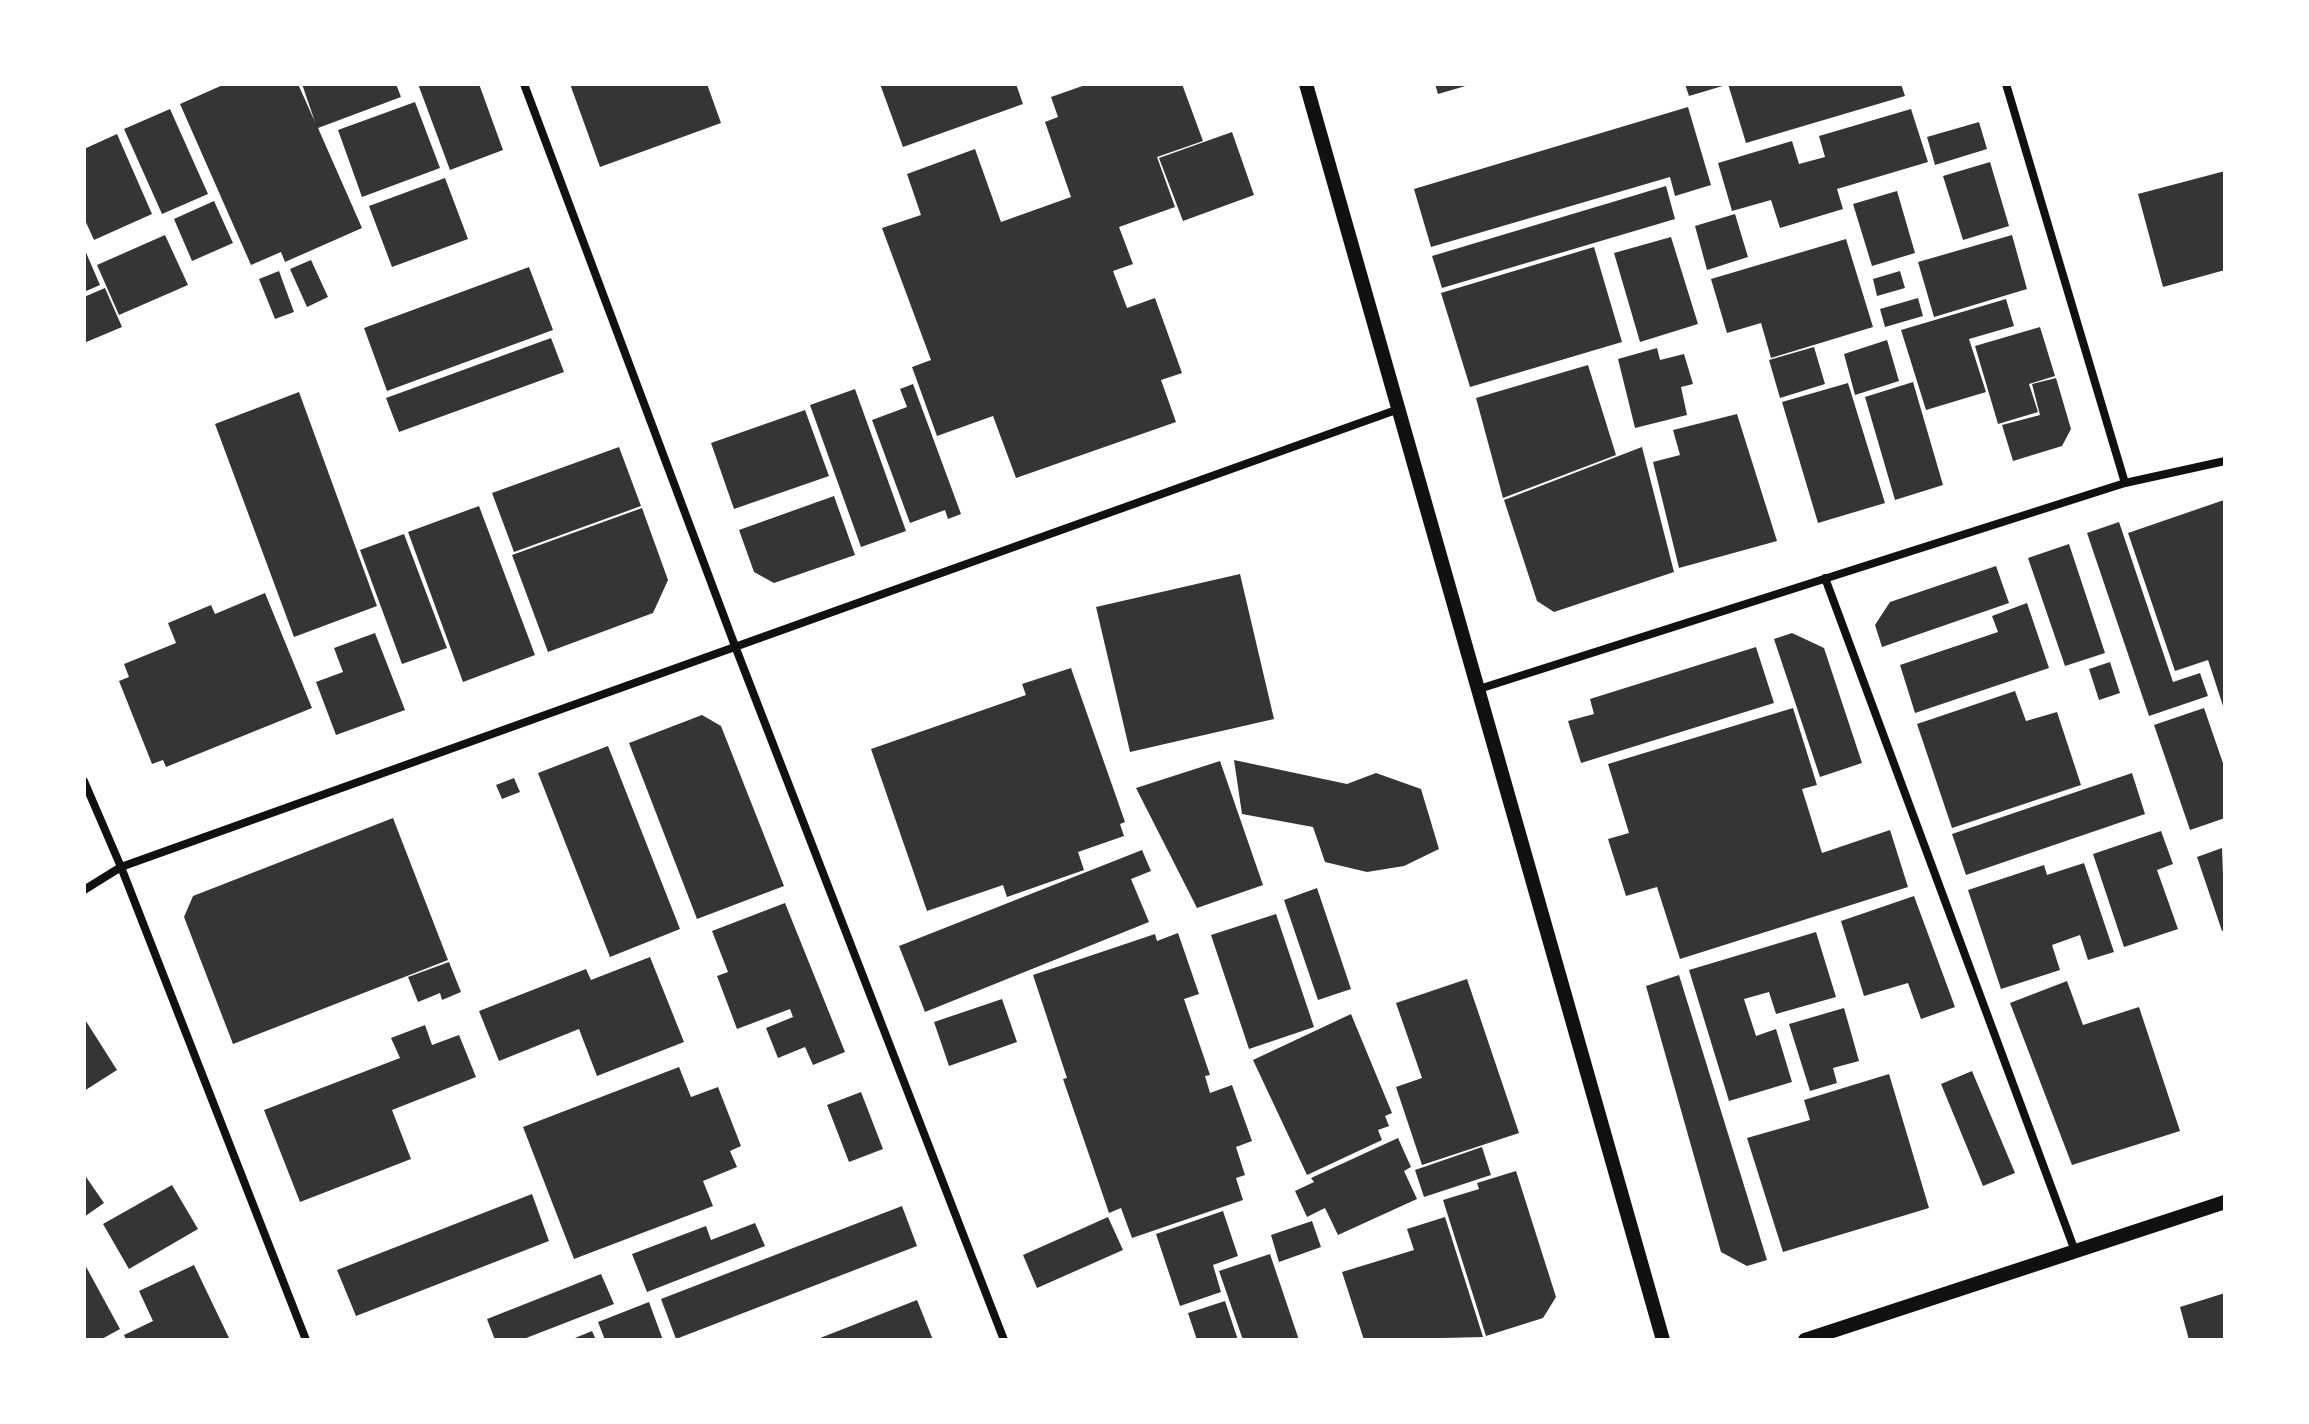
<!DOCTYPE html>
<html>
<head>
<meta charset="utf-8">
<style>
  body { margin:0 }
  #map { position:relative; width:2309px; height:1424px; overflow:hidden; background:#fff; font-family:"Public Sans",sans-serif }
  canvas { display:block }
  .frame { position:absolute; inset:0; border:86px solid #fff; pointer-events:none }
</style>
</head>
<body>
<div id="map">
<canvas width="2309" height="1424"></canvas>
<div class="frame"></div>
</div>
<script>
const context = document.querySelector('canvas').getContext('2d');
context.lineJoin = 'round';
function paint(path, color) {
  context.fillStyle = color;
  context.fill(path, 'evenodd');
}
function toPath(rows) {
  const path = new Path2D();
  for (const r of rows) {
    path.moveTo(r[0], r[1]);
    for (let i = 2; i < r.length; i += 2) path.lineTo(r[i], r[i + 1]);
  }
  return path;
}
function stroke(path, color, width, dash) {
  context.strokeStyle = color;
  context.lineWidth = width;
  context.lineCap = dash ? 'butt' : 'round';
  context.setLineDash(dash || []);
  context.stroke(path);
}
const building = toPath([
  [225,84,298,84,315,122,302,84,396,84,401,97,318,128,362,228,285,262,281,252,251,265,180,104],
  [418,84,479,84,503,150,450,170],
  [570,84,707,84,721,123,600,167],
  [880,84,1016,84,1023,104,903,147],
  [1088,84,1182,84,1203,141,1157,157,1175,207,1119,227,1133,264,1113,271,1127,308,1155,298,1182,373,1161,380,1176,422,1016,478,993,416,937,436,912,367,931,360,882,228,921,215,907,174,975,149,1001,222,1071,197,1045,122,1058,117,1051,97],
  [1435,84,1469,84,1469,85,1438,94],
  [1685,84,1726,84,1726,85,1689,96],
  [1728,84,1901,84,1905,96,1746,143],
  [415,102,440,168,362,197,338,130],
  [1688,107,1711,185,1675,196,1670,177,1431,247,1414,189],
  [170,109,208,194,162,214,124,129],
  [1911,109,1928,162,1837,189,1843,209,1780,228,1771,200,1732,211,1718,163,1792,141,1799,164,1825,157,1819,136],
  [1979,122,1987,149,1935,165,1927,137],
  [1232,132,1254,195,1183,221,1159,158],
  [117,134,152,214,94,240,84,218,84,149],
  [1990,162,2009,226,1963,240,1943,176],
  [2225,171,2225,270,2163,287,2138,194],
  [445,178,468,239,392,267,369,206],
  [1666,186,1675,219,1442,288,1432,256],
  [1897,191,1915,253,1872,266,1853,204],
  [214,201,233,243,192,261,174,219],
  [1735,214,1748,257,1707,270,1695,226],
  [165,235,188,285,119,315,97,265],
  [2012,235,2027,289,1934,317,1918,262],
  [1671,237,1698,324,1640,342,1614,253],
  [1846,239,1873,327,1771,358,1761,323,1727,333,1711,279],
  [1594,247,1622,342,1470,387,1441,293],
  [84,248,100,285,84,292],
  [311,260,328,297,307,307,290,269],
  [529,267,553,330,387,391,364,328],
  [279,271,294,312,275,319,259,279],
  [1900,271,1905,288,1877,296,1873,279],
  [105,288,122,327,84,343,84,297],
  [1918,298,1923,316,1885,327,1880,309],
  [2006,299,2014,326,1969,339,1986,392,1926,410,1901,330],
  [2040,327,2055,376,2029,384,2038,412,1998,424,1975,346],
  [551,338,564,372,399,432,386,398],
  [1887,340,1899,381,1855,395,1844,354],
  [1814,347,1825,384,1780,398,1769,360],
  [1657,348,1660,360,1684,354,1693,384,1681,387,1687,415,1635,428,1618,359],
  [1588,365,1616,455,1503,498,1476,398],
  [2056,378,2071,429,2062,446,2013,461,2002,425,2040,415,2032,384],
  [1913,382,1943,485,1895,500,1865,397],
  [1848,383,1885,503,1818,523,1782,402],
  [913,384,961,514,948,519,945,510,910,523,872,420,907,407,900,389],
  [855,389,906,531,861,547,810,405],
  [299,392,377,606,294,637,215,424],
  [805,410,829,476,734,509,711,443],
  [1737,414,1777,541,1679,568,1653,462,1680,455,1673,430],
  [619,447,641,506,514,552,492,493],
  [1642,447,1674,572,1554,612,1537,601,1504,500],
  [834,496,855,555,774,583,754,572,739,530],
  [2224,500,2225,503,2224,709,2208,660,2175,671,2128,533],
  [479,506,535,655,463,682,408,532],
  [642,508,668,580,653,613,548,652,512,555],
  [2119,522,2173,682,2200,673,2208,696,2149,716,2087,533],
  [404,534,447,648,402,664,360,550],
  [2069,544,2105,653,2065,666,2028,558],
  [1996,566,2009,603,1882,647,1875,625,1890,602],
  [1240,574,1274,719,1130,752,1096,607],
  [265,593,312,708,166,767,163,760,152,764,119,681,129,677,124,664,176,643,168,623,211,605,215,614],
  [2027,603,2049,668,1915,713,1900,665,1998,632,1992,616],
  [375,633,405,710,336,735,316,682,343,672,334,648],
  [1792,633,1824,648,1862,763,1820,777,1774,639],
  [1756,647,1774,703,1581,763,1568,721,1594,714,1590,699],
  [2110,662,2120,693,2099,700,2089,669],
  [1071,668,1125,822,1120,824,1124,836,1078,852,1084,870,1007,897,1003,885,927,911,871,749,1026,695,1022,684],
  [2015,691,2026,721,2057,712,2081,785,1952,828,1917,724],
  [1793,708,1817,785,1802,789,1822,853,1890,830,1908,887,1680,959,1657,887,1626,896,1608,839,1629,833,1608,764],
  [2204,708,2225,769,2225,818,2190,830,2154,725],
  [702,715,721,726,784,886,697,919,629,743],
  [608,746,680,929,610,957,538,773],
  [1234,760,1347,784,1376,773,1421,789,1439,849,1404,866,1367,872,1325,862,1313,827,1242,814],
  [1220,761,1263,885,1197,908,1136,788],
  [2132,773,2145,814,1966,875,1952,834],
  [514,778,520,792,502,799,496,785],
  [393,818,448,960,233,1044,184,917,193,896],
  [2161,831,2173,864,2157,870,2178,929,2124,947,2093,854],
  [2222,848,2225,930,2222,931,2197,857],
  [1142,850,1151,871,1131,879,1149,922,925,1012,899,946],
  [2084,863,2114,952,2088,960,2080,935,2052,945,2060,970,2001,989,1968,890,2044,865,2047,875],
  [1317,888,1351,989,1318,1000,1284,900],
  [1914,896,1955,1007,1921,1019,1908,983,1864,996,1841,921],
  [785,903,845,1052,813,1065,805,1047,778,1058,766,1028,793,1017,790,1009,737,1029,717,976,728,972,712,931],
  [1276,914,1314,1027,1249,1049,1211,935],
  [1816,932,1836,997,1776,1014,1769,992,1744,999,1756,1036,1776,1029,1792,1082,1729,1101,1689,970],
  [1178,933,1199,994,1184,999,1210,1075,1205,1076,1210,1093,1232,1085,1252,1141,1236,1147,1245,1175,1236,1178,1243,1200,1132,1238,1121,1208,1109,1213,1063,1079,1067,1078,1033,975,1155,934,1157,941],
  [650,957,684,1042,597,1076,579,1029,499,1061,479,1011,586,969,591,980],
  [449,962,461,992,442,1000,440,993,418,1002,408,977],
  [1679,975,1767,1260,1747,1266,1721,1252,1646,986],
  [1467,979,1519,1133,1422,1165,1396,1087,1422,1078,1396,1003],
  [2067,981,2083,1025,2139,1007,2180,1131,2072,1165,2010,1003],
  [1002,999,1017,1042,949,1066,934,1022],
  [1844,1008,1859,1061,1833,1068,1837,1083,1810,1091,1789,1024],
  [1351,1014,1392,1113,1385,1116,1389,1126,1378,1130,1382,1140,1307,1175,1253,1060],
  [84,1018,117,1070,84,1091],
  [425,1025,432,1045,459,1035,476,1077,392,1110,411,1159,300,1202,264,1110,400,1058,391,1038],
  [679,1067,691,1097,718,1087,741,1146,730,1151,737,1167,703,1181,713,1206,574,1259,523,1127],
  [1972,1071,2015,1173,1983,1186,1941,1084],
  [1889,1074,1929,1208,1783,1252,1747,1138,1810,1120,1804,1100],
  [861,1092,883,1149,849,1162,827,1105],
  [1398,1138,1411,1167,1404,1171,1417,1199,1338,1235,1325,1208,1307,1217,1295,1191,1314,1182,1311,1178],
  [1482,1147,1491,1175,1424,1197,1415,1170],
  [1516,1171,1556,1297,1543,1318,1486,1336,1443,1200,1479,1189,1477,1183],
  [84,1174,104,1203,84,1217],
  [172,1185,198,1229,129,1269,103,1224],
  [532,1194,549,1241,356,1316,337,1270],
  [902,1206,917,1246,676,1339,661,1299],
  [1223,1211,1238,1256,1213,1265,1221,1292,1180,1306,1156,1234],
  [1108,1217,1123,1250,1037,1288,1023,1255],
  [1445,1217,1483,1337,1364,1340,1342,1272,1414,1250,1407,1229],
  [1312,1221,1321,1247,1279,1262,1271,1235],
  [755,1223,765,1246,647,1292,632,1254,706,1226,711,1240],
  [1270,1254,1299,1340,1243,1340,1219,1271],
  [84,1263,120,1329,100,1340,84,1340],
  [194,1265,230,1340,126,1340,124,1335,153,1321,139,1291],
  [601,1274,614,1304,521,1340,495,1340,487,1319],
  [2225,1293,2225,1340,2189,1340,2180,1307],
  [917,1300,933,1340,815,1340],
  [1225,1301,1238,1340,1197,1340,1188,1313],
  [649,1302,663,1340,605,1340,598,1322],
  [592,1331,596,1340,570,1340]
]);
const minor = toPath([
  [524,84,735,646,1004,1340],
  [2006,84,2125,483],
  [1825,578,2075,1251],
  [1479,689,2125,483,2225,461],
  [84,781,121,867,306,1340],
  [84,890,121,867,1396,410]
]);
const tertiary = toPath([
  [1306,84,1663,1340],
  [1805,1340,2225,1202]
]);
paint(building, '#353535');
stroke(minor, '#111', 8);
stroke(tertiary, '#111', 14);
</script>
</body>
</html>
